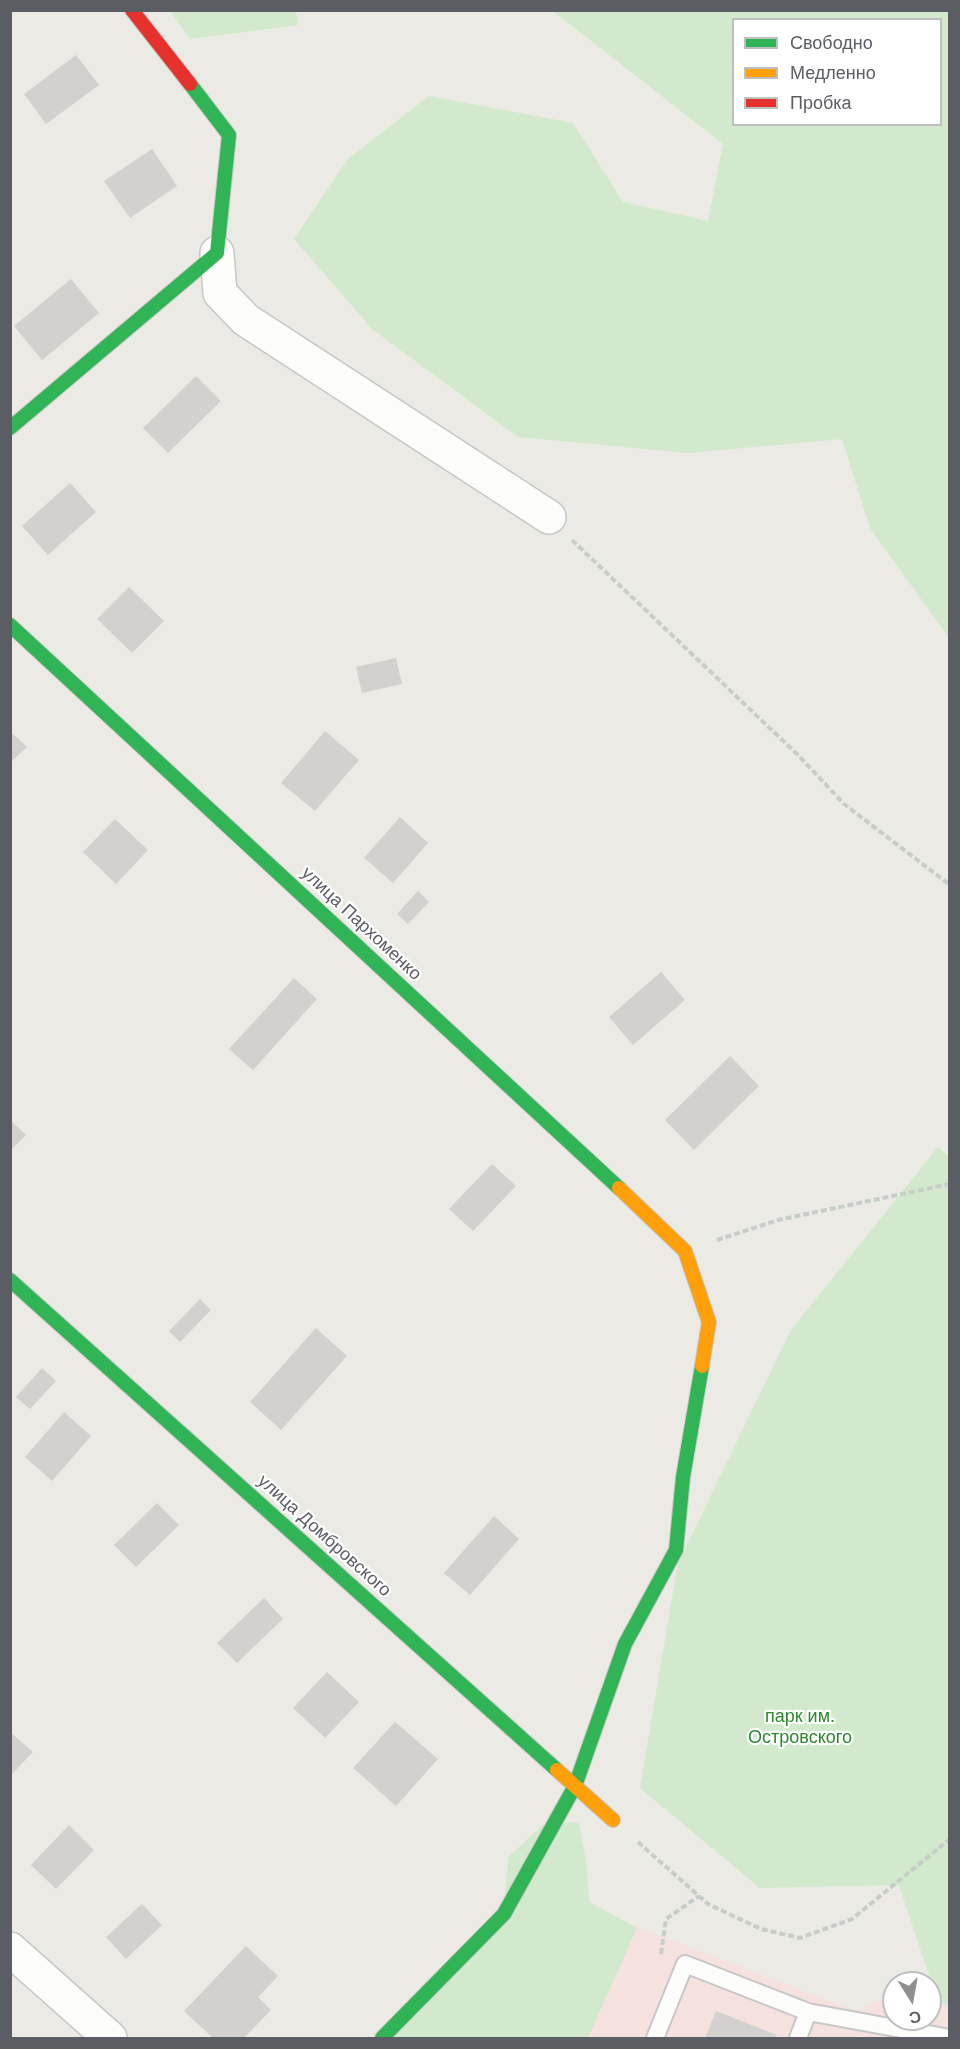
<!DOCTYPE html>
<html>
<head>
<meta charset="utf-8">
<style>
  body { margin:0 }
  #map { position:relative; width:960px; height:2049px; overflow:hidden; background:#ebeae4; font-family:Arial,sans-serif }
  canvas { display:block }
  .frame { position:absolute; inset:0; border:12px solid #5a5e64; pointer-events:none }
  .legend { position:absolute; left:732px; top:18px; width:210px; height:108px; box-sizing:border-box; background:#fff; border:2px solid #bdbfc1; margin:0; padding:8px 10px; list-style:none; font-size:18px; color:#5a5e64 }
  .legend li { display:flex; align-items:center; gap:12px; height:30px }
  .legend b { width:30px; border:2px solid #bdbfc1 }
  .north { position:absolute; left:882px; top:1971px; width:60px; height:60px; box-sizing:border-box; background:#fff; border:2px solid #bdbfc1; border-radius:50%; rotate:169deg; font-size:16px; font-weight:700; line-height:24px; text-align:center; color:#5a5e64 }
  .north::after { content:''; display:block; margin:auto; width:21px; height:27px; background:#8d8f91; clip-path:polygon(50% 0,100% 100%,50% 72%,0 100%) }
</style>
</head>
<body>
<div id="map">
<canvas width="960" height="2049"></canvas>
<div class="frame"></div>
<ul class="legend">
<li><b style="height:8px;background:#30b455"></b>Свободно</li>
<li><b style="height:8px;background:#ff9f0a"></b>Медленно</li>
<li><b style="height:8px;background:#e5322d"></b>Пробка</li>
</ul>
<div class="north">С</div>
</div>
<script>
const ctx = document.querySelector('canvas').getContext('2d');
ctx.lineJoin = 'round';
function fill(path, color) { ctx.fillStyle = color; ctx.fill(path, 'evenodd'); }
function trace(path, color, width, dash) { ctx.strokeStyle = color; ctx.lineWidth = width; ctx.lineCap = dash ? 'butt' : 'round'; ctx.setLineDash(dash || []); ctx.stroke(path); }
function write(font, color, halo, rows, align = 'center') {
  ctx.font = font + ' Arial,sans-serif'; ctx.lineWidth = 4.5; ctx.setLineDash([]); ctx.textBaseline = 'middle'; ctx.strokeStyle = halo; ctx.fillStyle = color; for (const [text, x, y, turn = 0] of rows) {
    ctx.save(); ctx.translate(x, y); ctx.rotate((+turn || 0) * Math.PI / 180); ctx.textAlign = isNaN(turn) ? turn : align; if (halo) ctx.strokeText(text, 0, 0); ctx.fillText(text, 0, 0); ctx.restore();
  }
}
const medical = new Path2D(`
  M580,1905L856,2011L894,1993V2019H930V1999L949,2006V2038H464Z`);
const green = new Path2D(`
  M170,11H296L298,25L190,39Z
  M553,11H949V638L870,528L842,439L688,453L518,437L372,329L294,239L348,159L429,96L573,123L623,202L708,221L723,144ZM734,20H940V124H734Z
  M938,1147L950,1157L949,2005L938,2002L899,1885L760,1888L640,1788L678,1563L791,1330Z
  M579,1822L587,1867L589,1902L637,1928L588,2038H392L504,1914L508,1857L543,1825Z`);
const building = new Path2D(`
  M76,55L99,85L46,124L24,94Z
  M152,149L177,186L130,218L104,181Z
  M71,279L99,313L42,360L14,326Z
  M196,376L221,401L168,453L143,428Z
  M70,483L96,512L48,555L22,526Z
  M129,587L164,621L132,653L97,619Z
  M396,658L402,684L362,693L356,667Z
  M10,731L27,747L10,763Z
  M325,731L359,760L315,811L281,783Z
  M400,817L428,843L393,883L364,858Z
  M115,819L148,850L116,884L83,852Z
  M418,891L429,902L408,924L397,914Z
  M661,972L685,1000L633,1045L609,1017Z
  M294,978L317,999L253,1070L229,1049Z
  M730,1056L759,1086L694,1150L665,1120Z
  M10,1120L26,1135L10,1151Z
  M492,1164L516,1186L473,1231L449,1209Z
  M200,1299L211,1310L180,1342L169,1331Z
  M316,1328L347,1356L281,1430L250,1402Z
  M42,1368L56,1381L30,1409L16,1397Z
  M64,1412L91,1436L52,1481L25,1457Z
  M157,1503L179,1525L136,1567L114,1545Z
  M494,1516L519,1539L470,1595L444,1573Z
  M264,1598L283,1619L237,1663L217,1643Z
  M327,1672L359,1702L325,1738L293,1708Z
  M395,1722L438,1759L396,1806L353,1768Z
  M10,1732L33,1752L10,1776Z
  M69,1825L94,1850L56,1889L31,1865Z
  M142,1904L162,1925L126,1959L106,1937Z
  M246,1946L278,1976L258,1997L271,2010L244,2038H213L184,2011Z
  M716,2011L777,2035L775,2038H705Z`);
const path = new Path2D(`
  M572,540L798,755L844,804L950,885
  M717,1240L778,1220L950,1184
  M638,1842L708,1904L761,1929L800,1938L852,1919L950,1839
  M661,1954L666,1919L699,1896`);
const lane = new Path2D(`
  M808,2012L950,2038
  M655,2038L685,1964L808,2012L798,2038`);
const street = new Path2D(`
  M217,253L220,293L246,320L549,517
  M10,1949L110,2038`);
const fast = new Path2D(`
  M10,428L217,253L229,135L190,84
  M10,625L619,1188
  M10,1280L557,1770
  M382,2038L504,1914L575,1786L625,1644L676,1550L683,1477L702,1366`);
const slow = new Path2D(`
  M619,1188L685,1251L709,1322L702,1366
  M557,1770L613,1820`);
const jam = new Path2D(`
  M132,10L190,84`);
const streetNames = [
  ["улица Пархоменко",361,924,43],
  ["улица Домбровского",324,1536,42]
];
const parkNames = [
  ["парк им.",800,1717],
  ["Островского",800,1738]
];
fill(medical, '#f5e2df');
fill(green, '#d2e9cd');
fill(building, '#d2d1ce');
trace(lane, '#c7c7c6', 20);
trace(street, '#c7c7c6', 36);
trace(fast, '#c7c8c6', 16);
trace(slow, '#c7c8c6', 16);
trace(jam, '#c7c8c6', 16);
trace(path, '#c7cdc9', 4, [6, 3]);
trace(lane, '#fcfcfb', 16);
trace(street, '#fcfcfb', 33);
trace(fast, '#30b455', 14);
trace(slow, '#ff9f0a', 14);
trace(jam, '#e5322d', 14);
write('18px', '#5a5e64', '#fff', streetNames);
write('18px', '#2e872e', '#fff', parkNames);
</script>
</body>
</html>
